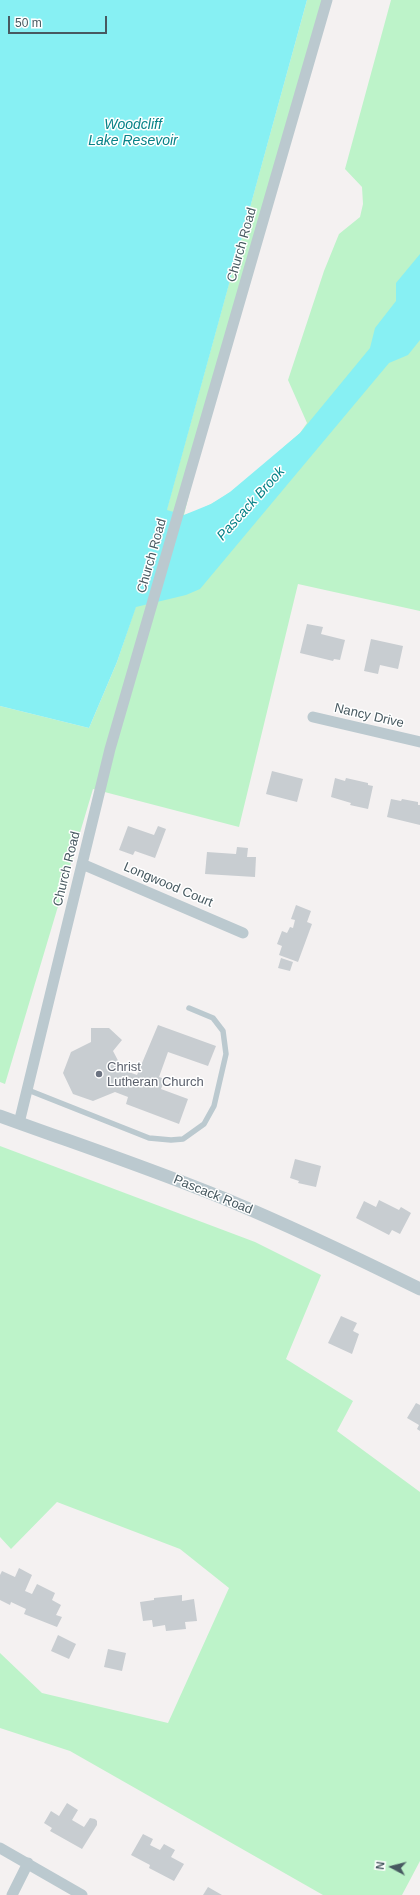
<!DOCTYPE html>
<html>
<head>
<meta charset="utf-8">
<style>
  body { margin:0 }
  #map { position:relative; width:420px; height:1895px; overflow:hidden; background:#f4f1f1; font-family:Arial,sans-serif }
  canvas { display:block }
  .north { position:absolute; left:372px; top:1847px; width:40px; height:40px; -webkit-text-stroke:3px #fff; paint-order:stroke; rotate:277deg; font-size:11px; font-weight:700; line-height:16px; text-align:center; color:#475960 }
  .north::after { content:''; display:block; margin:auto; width:14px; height:18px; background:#475960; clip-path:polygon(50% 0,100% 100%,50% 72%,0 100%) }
  .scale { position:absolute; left:8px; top:16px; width:99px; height:18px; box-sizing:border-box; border:2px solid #475960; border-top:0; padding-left:5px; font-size:12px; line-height:14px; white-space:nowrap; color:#475960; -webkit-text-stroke:3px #fff; paint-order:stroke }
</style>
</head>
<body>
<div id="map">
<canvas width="420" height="1895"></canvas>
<div class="north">N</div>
<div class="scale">50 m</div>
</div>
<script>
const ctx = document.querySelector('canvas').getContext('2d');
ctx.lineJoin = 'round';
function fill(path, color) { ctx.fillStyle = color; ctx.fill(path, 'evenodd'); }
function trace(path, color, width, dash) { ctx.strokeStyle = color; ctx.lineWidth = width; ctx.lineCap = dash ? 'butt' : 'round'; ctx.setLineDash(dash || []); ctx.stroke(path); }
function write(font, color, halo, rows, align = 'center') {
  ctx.font = font + ' Arial,sans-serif'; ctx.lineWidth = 3; ctx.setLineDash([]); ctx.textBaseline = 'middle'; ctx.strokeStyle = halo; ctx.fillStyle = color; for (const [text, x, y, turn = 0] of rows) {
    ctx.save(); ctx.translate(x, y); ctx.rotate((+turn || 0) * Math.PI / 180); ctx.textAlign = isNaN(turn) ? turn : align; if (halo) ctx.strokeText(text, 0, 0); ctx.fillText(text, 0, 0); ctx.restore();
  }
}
const green = new Path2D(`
  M307,0H327L216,385L184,515C230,502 264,463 300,433L307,423L288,380L324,271L339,234L360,217L363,204L362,187L345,169L391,0H420V611L298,584L239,827L93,789L5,1084L0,1082V706L89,728L117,662L160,534Z
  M0,1146L255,1242L321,1275L286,1359L353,1401L337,1431L420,1492V1861L402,1895H323L70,1751L0,1728V1653L42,1693L168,1723L229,1588L180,1549L57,1502L11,1549L0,1537Z`);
const water = new Path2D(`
  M0,0H307L167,510L184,515L211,504L230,492L300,433L370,348L375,328L396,301V283L420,254V340L408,355L389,363L200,589L186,595L136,607L117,662L89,728L0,706Z`);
const building = new Path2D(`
  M307,624L323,627L321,634L345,640L340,660L334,659L333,661L300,653Z
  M371,639L403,646L398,669L380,665L378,674L364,671Z
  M272,771L303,779L297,802L266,794Z
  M335,778L345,781L346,778L368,783V785L373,786L368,809L350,805L351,803L331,797Z
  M391,799L401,801L402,799L418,802V805H420V825L387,817Z
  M128,826L154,835L158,826L166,829L155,858L135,851L133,855L119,850Z
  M237,847L248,848L247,857H256L255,877L205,874L207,852L236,854Z
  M296,905L311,911L307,922L312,924L298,962L279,955L282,946L277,944L282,931L287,933L290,927L293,928L295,920L291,919Z
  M281,958L293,962L290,971L278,968Z
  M158,1025L216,1046L208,1066L168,1052L159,1077L165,1079L161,1089L188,1099L179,1124L126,1104L128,1097L115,1092L93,1101L73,1094L63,1073L71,1052L91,1042V1028H109L122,1040L113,1051L123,1070L137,1075Z
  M295,1159L321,1166L316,1187L298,1183L299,1181L290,1178Z
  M379,1200L399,1210L401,1207L411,1213L400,1234L392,1230L389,1235L356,1218L364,1201L376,1207Z
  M341,1316L357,1323L353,1331L359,1334L352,1354L328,1343Z
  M416,1403L420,1405V1431L417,1429L419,1425L407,1418Z
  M19,1568L32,1575L25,1591L32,1594L37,1584L55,1593L52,1600L61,1605L56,1615L62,1617L57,1627L24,1614L26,1609L11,1602L10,1605L0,1600V1575L2,1571L15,1577Z
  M182,1595V1601L194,1599L197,1621L185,1622L186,1629L166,1631L165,1625L153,1627L152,1620L143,1621L140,1602L154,1600V1598Z
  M58,1635L76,1644L69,1659L51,1651Z
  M108,1649L126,1653L122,1671L104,1667Z
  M67,1803L78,1810L72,1820L84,1827L90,1818L95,1819L97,1821V1825L82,1849L50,1831L52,1828L44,1823L51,1811L59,1816Z
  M143,1834L153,1839L150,1845L160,1850L164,1844L175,1850L171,1857L184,1864L174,1881L149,1868L150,1865L131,1855Z
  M208,1887L222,1895H203Z`);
const service = new Path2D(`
  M28,1090L149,1138L171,1140L183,1139L204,1124L214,1106L226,1054L223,1031L213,1018L189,1008`);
const minor = new Path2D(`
  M313,717L420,742
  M82,864L243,933
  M19,1123L110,749L327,0
  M0,1848L82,1895
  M12,1895L28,1863`);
const tertiary = new Path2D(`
  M0,1116C77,1144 155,1170 230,1201C295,1228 357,1258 420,1289`);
const markers = [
  [99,1074,4,"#6b7280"]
];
const streetNames = [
  ["Church Road",242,245,-74],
  ["Church Road",152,556,-74],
  ["Nancy Drive",369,716,13],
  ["Church Road",67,869,-76],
  ["Longwood Court",168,885,23],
  ["Pascack Road",213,1195,22]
];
const worshipNames = [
  ["Christ",107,1067],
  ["Lutheran Church",107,1082]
];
const waterNames = [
  ["Woodcliff",133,125],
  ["Lake Resevoir",133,141],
  ["Pascack Brook",251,504,-48]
];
fill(green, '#bdf3c9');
fill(water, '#87f0f3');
fill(building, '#c8cdd1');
trace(service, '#bbc9cf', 5.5);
trace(minor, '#bbc9cf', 11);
trace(tertiary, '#bbc9cf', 13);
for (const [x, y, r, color] of markers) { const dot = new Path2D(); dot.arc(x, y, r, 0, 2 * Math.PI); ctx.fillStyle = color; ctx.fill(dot); trace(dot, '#fff', 1.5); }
write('13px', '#475960', '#fff', streetNames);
write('13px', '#5b616d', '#fff', worshipNames, 'left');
write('italic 14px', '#068287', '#fff', waterNames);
</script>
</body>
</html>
